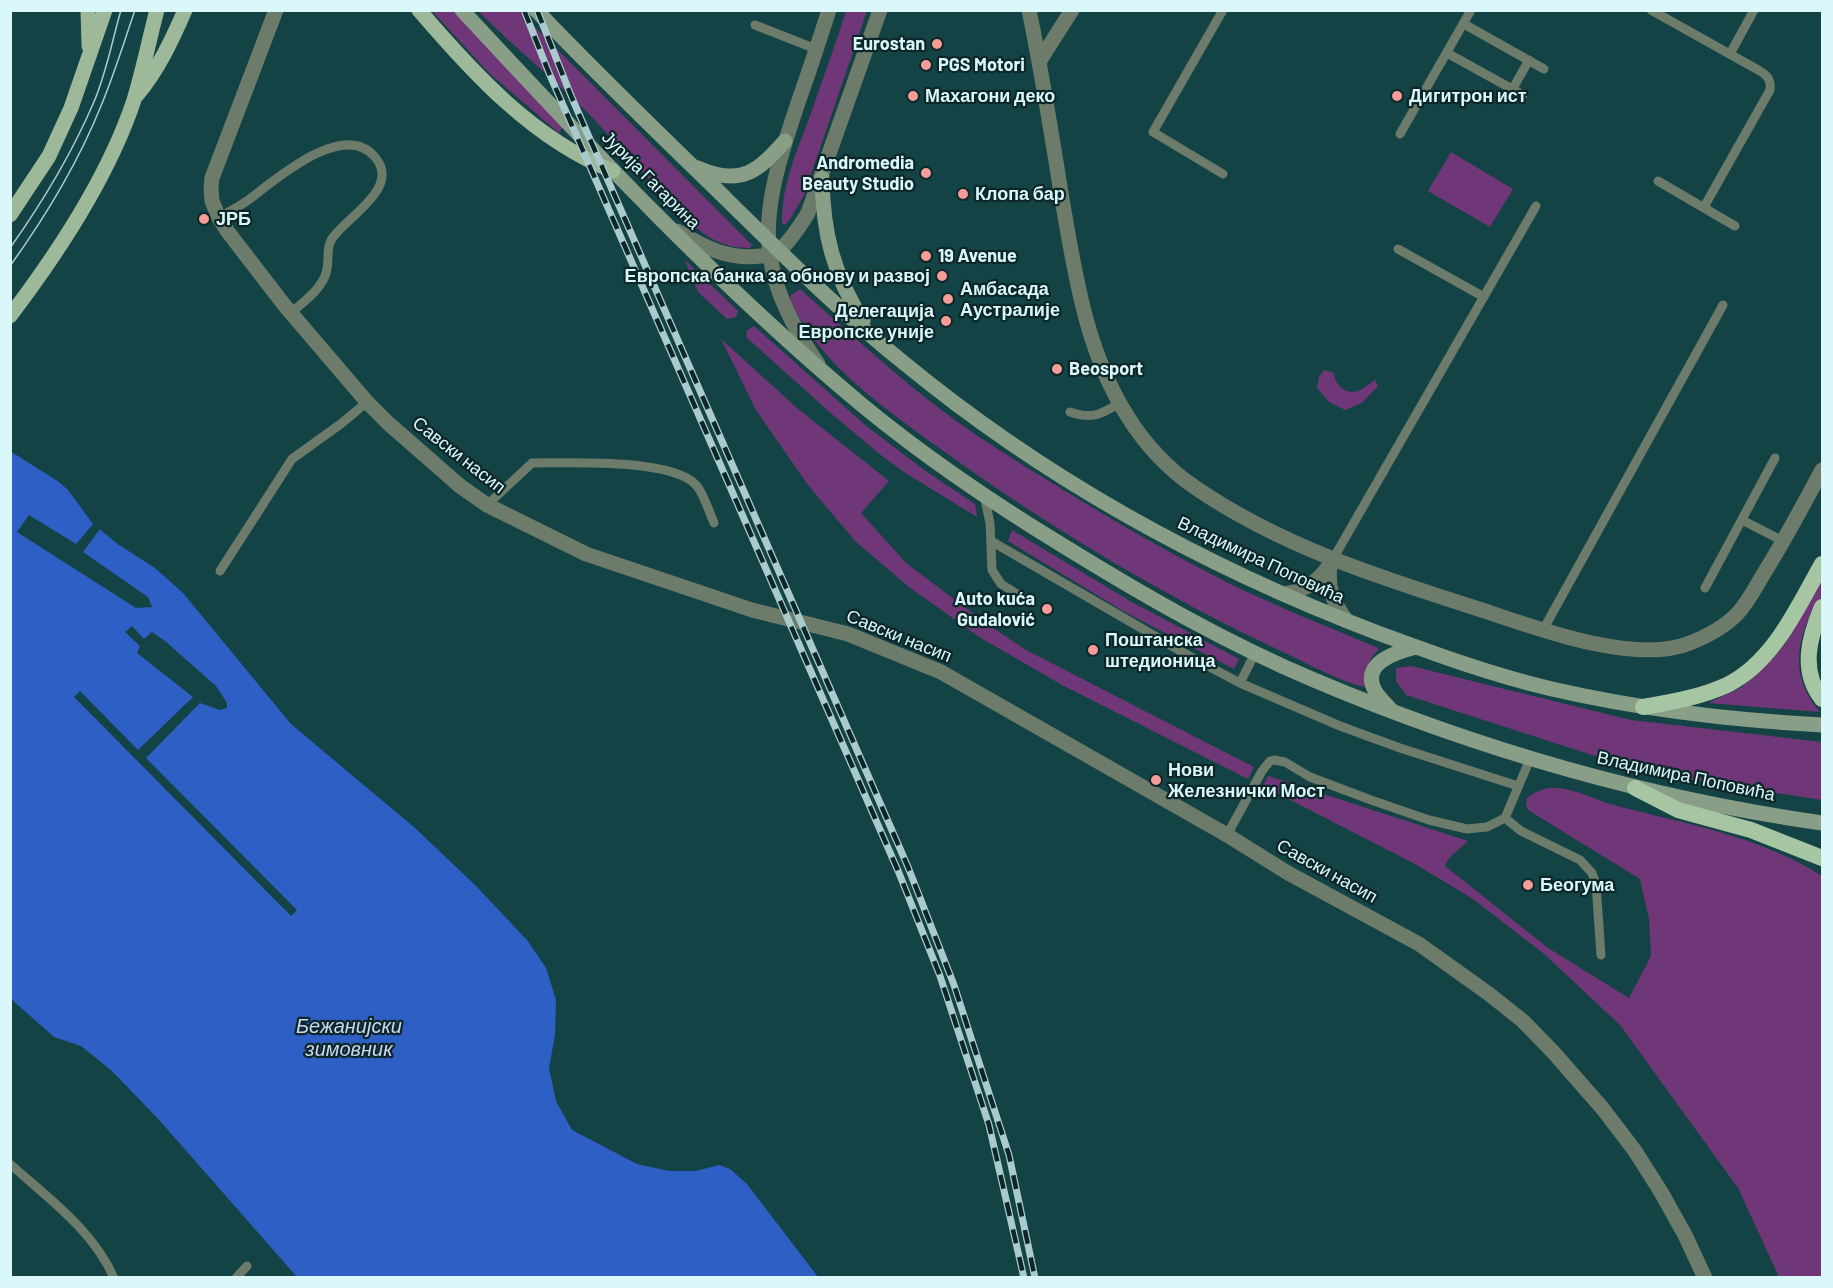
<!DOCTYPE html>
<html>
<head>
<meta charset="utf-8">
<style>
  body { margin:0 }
  #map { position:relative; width:1833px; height:1288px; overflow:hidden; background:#144346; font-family:Barlow,sans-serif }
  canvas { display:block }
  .frame { position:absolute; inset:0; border:12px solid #daf7fa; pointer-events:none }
</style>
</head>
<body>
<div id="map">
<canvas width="1833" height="1288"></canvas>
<div class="frame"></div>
</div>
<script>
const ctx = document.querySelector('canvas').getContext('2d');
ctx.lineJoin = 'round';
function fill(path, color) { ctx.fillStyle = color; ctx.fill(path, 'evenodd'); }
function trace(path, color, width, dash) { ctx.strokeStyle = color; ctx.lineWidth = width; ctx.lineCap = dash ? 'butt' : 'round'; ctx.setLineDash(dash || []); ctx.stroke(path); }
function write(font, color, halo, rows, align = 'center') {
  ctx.font = font + ' Barlow,sans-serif'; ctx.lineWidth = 4.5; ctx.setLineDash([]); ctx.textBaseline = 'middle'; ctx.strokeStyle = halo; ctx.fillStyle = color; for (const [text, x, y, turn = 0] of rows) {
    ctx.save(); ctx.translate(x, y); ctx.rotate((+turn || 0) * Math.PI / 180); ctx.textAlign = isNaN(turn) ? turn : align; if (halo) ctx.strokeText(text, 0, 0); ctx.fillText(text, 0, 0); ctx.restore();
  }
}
const green = new Path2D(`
  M432,11H454L563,127L559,133L490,74Z
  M478,11H519L752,245L750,248C733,248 718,244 703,233C687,221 674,206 661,192C637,166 613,140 589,114C553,78 514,47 478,11Z
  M846,11H867L804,195L789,221L784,225L782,224C781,186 797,151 810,116C822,81 835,46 846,11Z
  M1451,152L1513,189L1490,227L1428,191Z
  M685,260L738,311L736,317L727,319L698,292Z
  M800,289C842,326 883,364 927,399C964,428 1004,454 1044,478C1103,515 1164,550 1226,582C1275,606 1326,626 1376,647L1379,649C1367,660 1364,672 1366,687C1345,684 1304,662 1283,652C1163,596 1049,527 942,450C887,410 820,365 791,302L790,296Z
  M754,326L865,425L927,472L975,504L977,517L907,474L882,456L834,416L746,337L747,330Z
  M721,339L797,408L889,481L861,513L906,563L987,624L1026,650L1254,767L1248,779L1062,685L981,638L909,587L855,541L808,485L756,410Z
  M1324,370L1334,373C1335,387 1349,397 1362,389C1367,386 1370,383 1375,380L1378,386L1362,403L1345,410L1329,402L1317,388L1319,377Z
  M1012,530L1130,601L1239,659L1234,669L1123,611L1008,541Z
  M1822,576C1822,581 1824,589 1822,595C1820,602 1813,608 1810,615C1794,651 1794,682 1820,712L1708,703L1742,687L1774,657L1785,644Z
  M1411,666L1631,720L1822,742V800L1648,773L1406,695L1396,681V668Z
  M1268,776L1468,841L1449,858L1445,866L1548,948L1629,998L1651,956L1649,919L1640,879L1528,810L1526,805L1527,798C1536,792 1545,787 1557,788C1576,789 1596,800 1614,805C1685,824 1760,836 1822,876V1277H1779L1738,1188L1620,1025L1543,953L1473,899L1415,864L1263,786Z`);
const water = new Path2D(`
  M10,451L59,482L68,490L93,524L119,545L155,568L183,593L291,724L415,828L475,885L527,940L546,968L556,1000L555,1035L549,1068L556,1101L572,1130L637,1164L669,1171H696L719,1165L730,1169L747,1184L818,1277H297L160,1121L112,1071L81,1046L54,1037L11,999Z`);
const pier = new Path2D(`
  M29,515L76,544L93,524L100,529L83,552L148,597L152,607L136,608L17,532Z
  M132,626L144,639L152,632L165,641L216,686L227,703V708L220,710L200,703L146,758L297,910L291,916L74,697L80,691L138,750L193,697L137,653L140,646L125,632Z`);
const service = new Path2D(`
  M1651,10L1760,71C1768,76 1771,80 1770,90L1704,207
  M1464,24L1544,69
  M755,25L816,49
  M1447,53L1523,95
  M1730,54L1754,10
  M1512,90L1529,60
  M1400,134L1471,10
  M1223,174L1153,132L1223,10
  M1658,181L1735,226
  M219,218C228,212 238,207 247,201C274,181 342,120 374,156C402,186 350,215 334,236C324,247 331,263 325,276C319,291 303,302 291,313
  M1398,249L1484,297
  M1070,412C1093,420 1101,414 1120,403
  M984,495L990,523L992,570L1001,584L1030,602
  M487,505L532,463C569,463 671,458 696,485C703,492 710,514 714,523
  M1742,520L1783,541
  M991,541L1191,657L1240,683
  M1333,559L1536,206
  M220,571L292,459L342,423L367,402
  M1705,588L1775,458
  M1543,630L1723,305
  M1255,653L1240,683L1340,726L1400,748L1518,786
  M1505,818L1521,831L1580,860L1592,873L1596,884L1601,955
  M1227,835L1262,771L1270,761L1274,760L1285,762L1310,777L1371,800L1429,820L1467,829L1487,827L1505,818L1530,759
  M10,1164C48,1198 93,1230 114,1278
  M236,1278L247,1266`);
const minor = new Path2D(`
  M276,10L212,178L211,188L212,201L219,218L228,232L285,306L367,402L388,423L460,486L487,505L586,554L752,610L848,634L941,672L1227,835L1288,873L1419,944L1489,994L1523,1021L1554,1053L1603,1109L1635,1151L1661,1192L1685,1235L1705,1278
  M1029,10C1042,73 1052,136 1062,199C1075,274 1086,352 1128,417C1144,443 1168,469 1193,486C1281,547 1384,579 1485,611C1539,629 1635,665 1690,643C1706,637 1726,626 1738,613C1749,601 1757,584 1766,570C1786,537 1804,504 1822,470
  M1039,62L1072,10
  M1330,565C1327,588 1333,603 1347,621
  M1284,594C1307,591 1322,579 1333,559`);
const tertiary = new Path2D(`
  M677,231C705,248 729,260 761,256C768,256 774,255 779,251C791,240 800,226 808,213L880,10
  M818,364C796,331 775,295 770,255C762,203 785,142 801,94C811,66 820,38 829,10`);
const secondary = new Path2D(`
  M462,10C589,147 718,285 862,405C925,457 993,503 1062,545C1143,595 1226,643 1314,680C1477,749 1647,798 1822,823
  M536,10C594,71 654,129 714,187C776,248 837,309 904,363C1045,479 1207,568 1378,633C1435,654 1492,675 1552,689C1643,710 1729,720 1822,725
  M698,168C741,187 758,171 785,141
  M822,178C823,233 833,274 863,321
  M1391,710C1386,704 1379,698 1375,691C1360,663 1396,652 1416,647`);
const primary = new Path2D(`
  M88,10L89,46
  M419,10C473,73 534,140 613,171
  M137,95C158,70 172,40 185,10
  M10,215L49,156L71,108L105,10
  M10,316C58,253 109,175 134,100C143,71 149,40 157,10`);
const trunk = new Path2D(`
  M1822,607C1809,637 1800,671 1822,699
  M1643,707C1672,702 1701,697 1727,685C1774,662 1798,606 1822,564
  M1635,788L1678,810L1751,830L1822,858`);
const tram = new Path2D(`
  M10,248C42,203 71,155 93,104C106,75 112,41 121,10
  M10,266C46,216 78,163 101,106C114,75 124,42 135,10`);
const rail = new Path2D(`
  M524,10L549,73L899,873L940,976L989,1125L1024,1278
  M537,10L572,98L908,867L954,985L1009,1155L1035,1278`);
const markers = [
  [937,44,6,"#f59b98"],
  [926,65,6,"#f59b98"],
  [913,96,6,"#f59b98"],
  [1397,96,6,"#f59b98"],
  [926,173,6,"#f59b98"],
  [963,194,6,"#f59b98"],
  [204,219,6,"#f59b98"],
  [926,256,6,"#f59b98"],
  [942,276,6,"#f59b98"],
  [948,299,6,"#f59b98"],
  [946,321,6,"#f59b98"],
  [1057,369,6,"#f59b98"],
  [1047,609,6,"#f59b98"],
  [1093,650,6,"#f59b98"],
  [1156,780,6,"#f59b98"],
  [1528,885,6,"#f59b98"]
];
const poiNames = [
  ["Eurostan",925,44,"right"],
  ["PGS Motori",938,65],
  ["Махагони деко",925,96],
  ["Дигитрон ист",1409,96],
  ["Andromedia",914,163,"right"],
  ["Beauty Studio",914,184,"right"],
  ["Клопа бар",975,194],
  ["ЈРБ",216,219],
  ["19 Avenue",938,256],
  ["Европска банка за обнову и развој",930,276,"right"],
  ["Амбасада",960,289],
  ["Аустралије",960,310],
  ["Делегација",934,311,"right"],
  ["Европске уније",934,332,"right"],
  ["Beosport",1069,369],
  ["Auto kuća",1035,599,"right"],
  ["Gudalović",1035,620,"right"],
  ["Поштанска",1105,640],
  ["штедионица",1105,661],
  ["Нови",1168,770],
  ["Железнички Мост",1168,791],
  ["Беогума",1540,885]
];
const streetNames = [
  ["Јурија Гагарина",651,180,45],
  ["Савски насип",459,455,38],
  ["Владимира Поповића",1261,560,25],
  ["Савски насип",899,636,22],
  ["Владимира Поповића",1686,776,12],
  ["Савски насип",1327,871,29]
];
const waterNames = [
  ["Бежанијски",349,1026],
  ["зимовник",349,1049]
];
fill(green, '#6f3777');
fill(water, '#2d5fc5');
fill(pier, '#144346');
trace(service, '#6d7b6b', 9);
trace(minor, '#6d7b6b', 15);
trace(tertiary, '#6d7b6b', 15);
trace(secondary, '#889e86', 15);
trace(primary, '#9db99a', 15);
trace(trunk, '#a6c5a3', 16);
trace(tram, '#aacbce', 1.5);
trace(rail, '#aacbce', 7);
trace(rail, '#0d2729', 4.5, [14]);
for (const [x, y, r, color] of markers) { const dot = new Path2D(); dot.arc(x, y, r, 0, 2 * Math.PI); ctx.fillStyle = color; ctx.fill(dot); trace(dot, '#0d2729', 2); }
write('bold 18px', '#daf7fa', '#0d2729', poiNames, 'left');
write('18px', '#daf7fa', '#0d2729', streetNames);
write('italic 20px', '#c9d7f1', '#0d2729', waterNames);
</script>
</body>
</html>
